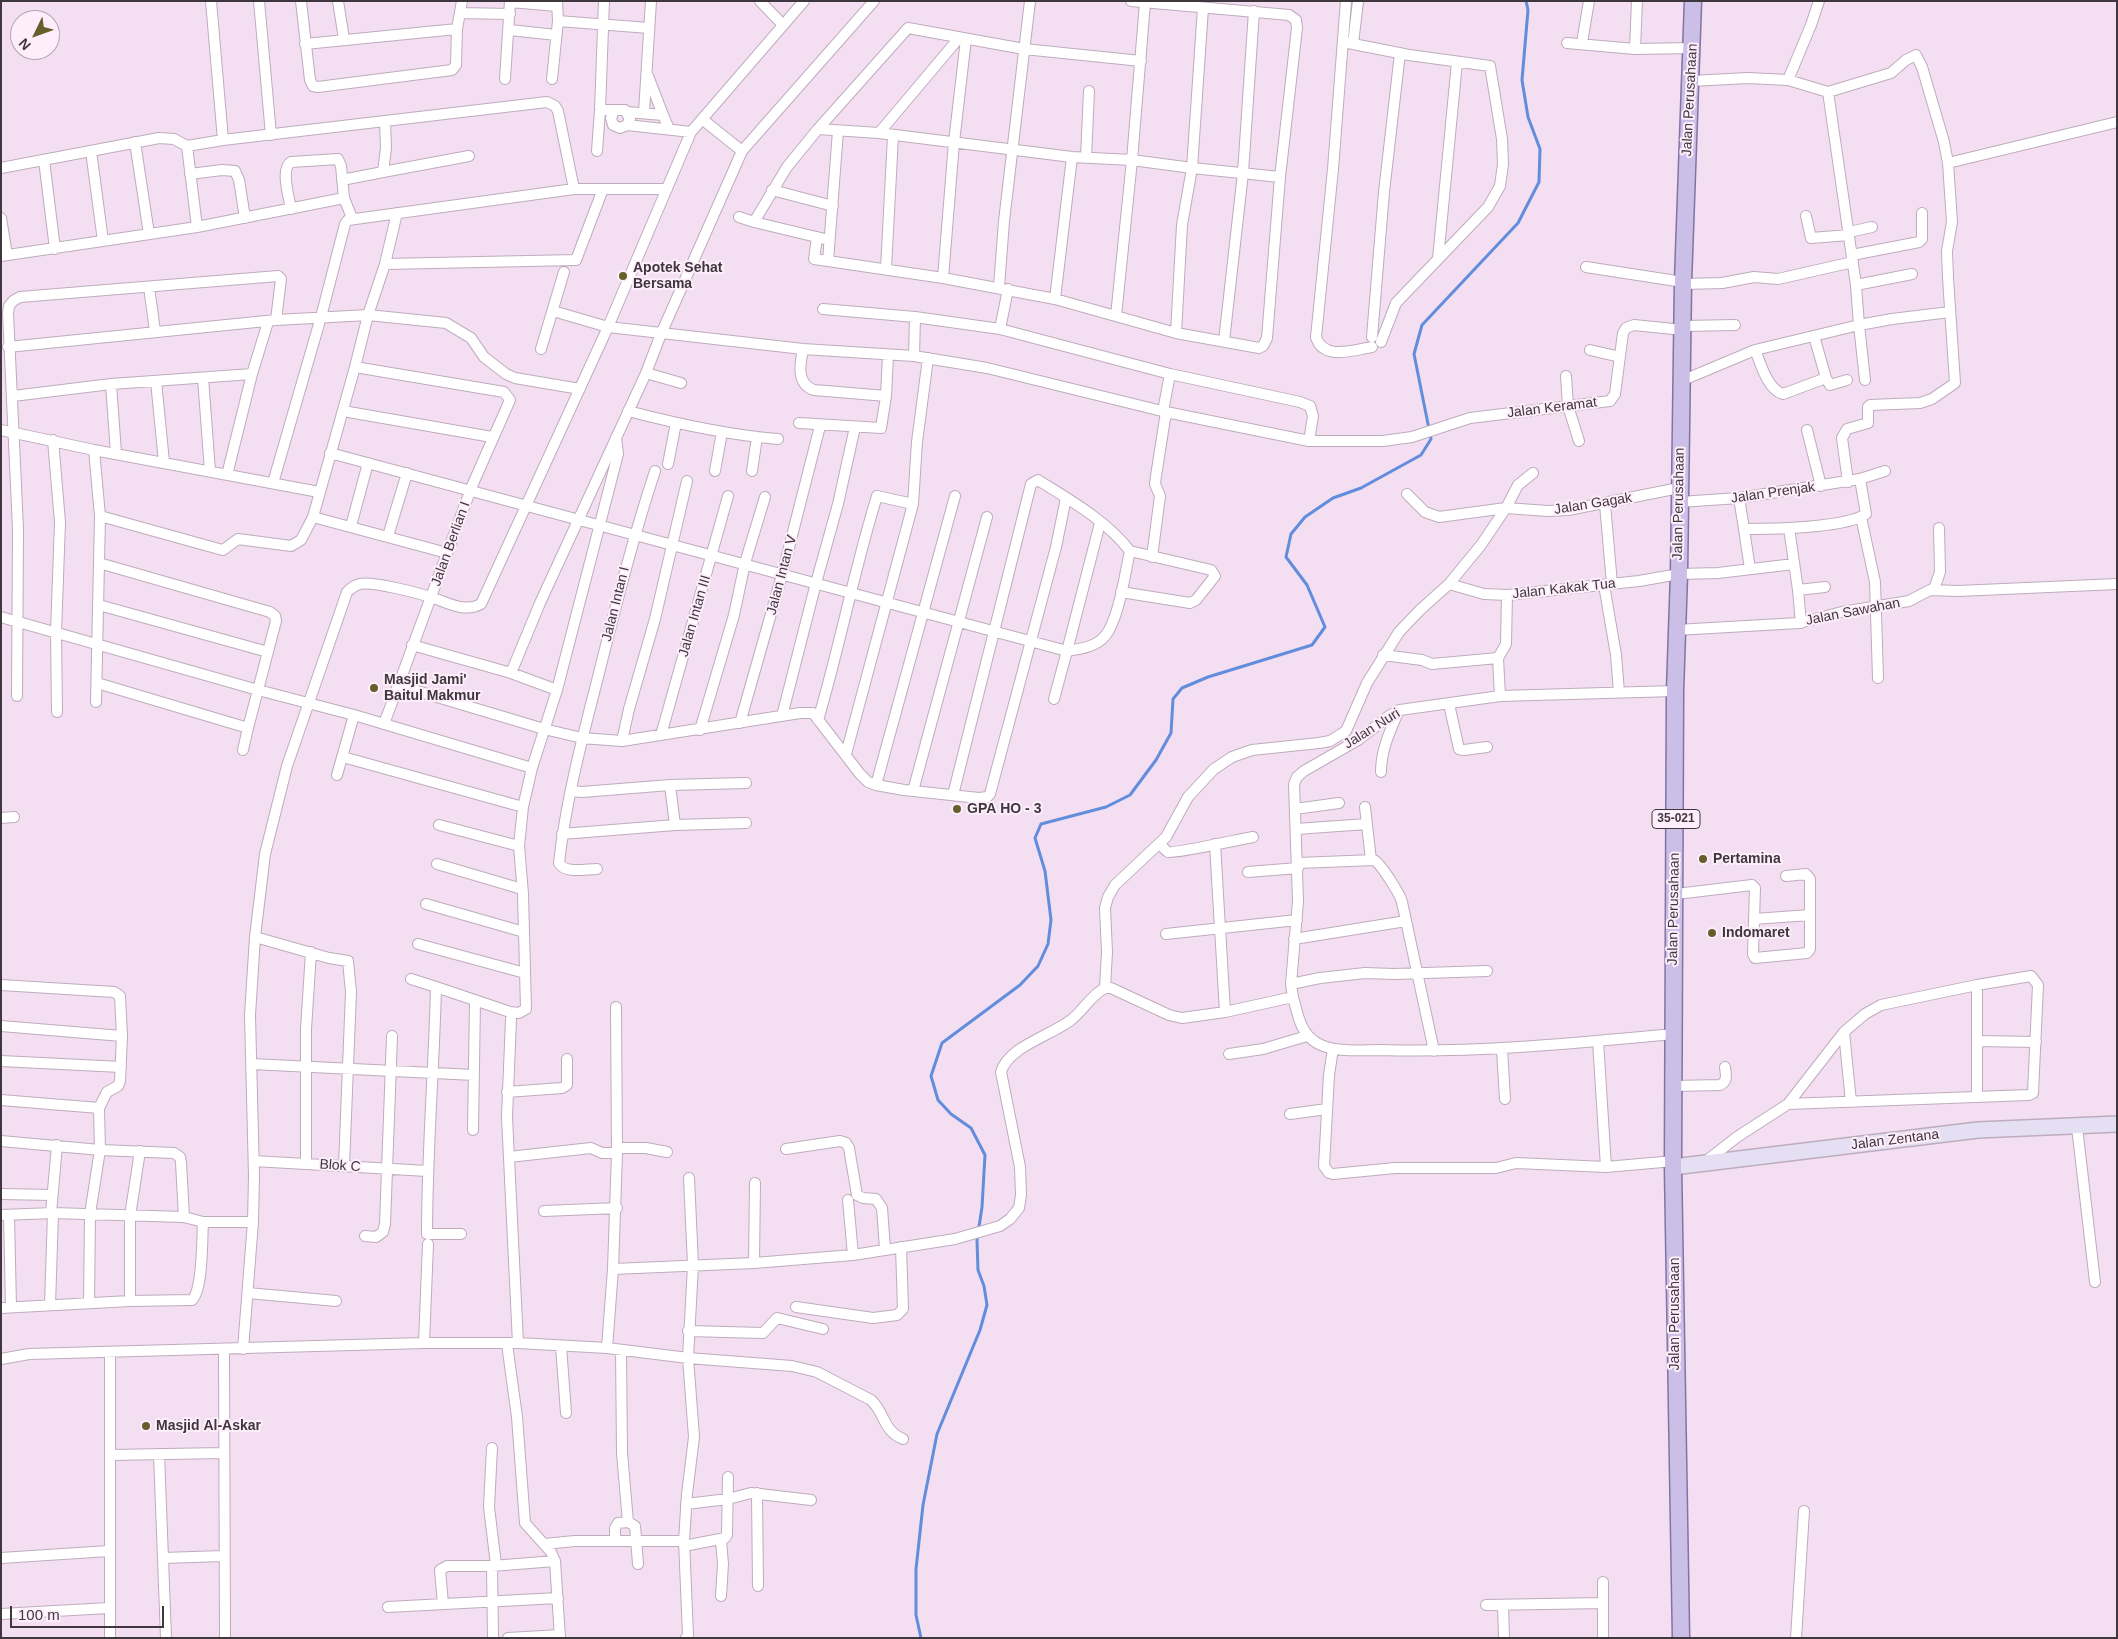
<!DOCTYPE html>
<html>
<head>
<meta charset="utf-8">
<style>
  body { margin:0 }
  #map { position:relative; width:2118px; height:1639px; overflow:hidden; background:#f3dff1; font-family:Arial,sans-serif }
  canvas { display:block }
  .frame { position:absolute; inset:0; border:2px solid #3f373e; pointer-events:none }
  .north { position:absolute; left:10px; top:10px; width:50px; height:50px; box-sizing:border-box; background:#feeefc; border:1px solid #b2a5b0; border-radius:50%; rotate:228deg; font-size:14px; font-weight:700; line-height:20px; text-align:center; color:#3f373e }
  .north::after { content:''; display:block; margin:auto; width:18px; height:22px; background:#685e2b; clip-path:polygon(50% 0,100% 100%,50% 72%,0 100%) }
  .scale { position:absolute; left:10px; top:1606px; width:154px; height:22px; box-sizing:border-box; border:2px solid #3f373e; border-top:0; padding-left:6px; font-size:15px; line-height:18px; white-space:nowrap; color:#3f373e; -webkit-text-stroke:4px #feeefc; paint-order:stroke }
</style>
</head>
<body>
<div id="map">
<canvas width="2118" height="1639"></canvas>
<div class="frame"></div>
<div class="north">N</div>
<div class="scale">100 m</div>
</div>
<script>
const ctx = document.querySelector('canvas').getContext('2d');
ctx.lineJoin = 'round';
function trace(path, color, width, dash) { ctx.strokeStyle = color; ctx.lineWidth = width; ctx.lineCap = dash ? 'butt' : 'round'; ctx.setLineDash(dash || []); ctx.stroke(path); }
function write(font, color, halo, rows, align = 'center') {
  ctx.font = font + ' Arial,sans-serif'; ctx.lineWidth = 4; ctx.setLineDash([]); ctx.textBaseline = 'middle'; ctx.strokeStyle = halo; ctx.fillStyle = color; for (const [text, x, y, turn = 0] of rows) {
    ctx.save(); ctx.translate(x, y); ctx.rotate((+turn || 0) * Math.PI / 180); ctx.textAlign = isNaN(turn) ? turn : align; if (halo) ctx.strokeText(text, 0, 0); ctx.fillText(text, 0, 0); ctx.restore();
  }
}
const stream = new Path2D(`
  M921,1638L916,1615V1569L923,1505L937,1434L980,1330L987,1305L984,1286L978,1270L977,1240L982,1207L985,1155L971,1128L951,1114L938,1100L931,1076L942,1043L1020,985L1038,966L1048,944L1051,920L1045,871L1035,838L1041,824L1106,807L1130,795L1156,760L1171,733L1173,699L1182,688L1208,677L1312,645L1325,627L1307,585L1286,557L1291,534L1305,517L1333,498L1361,488L1421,455L1431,439L1414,354L1422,325L1518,223L1539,182L1540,149L1528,117L1522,80L1528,10L1526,1`);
const street = new Path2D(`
  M211,1L223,140L547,102L555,106L558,111L574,189
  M259,1L271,135
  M301,1L310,80L313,86L318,87L452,70L456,65L457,29L462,1
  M338,1L344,39
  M760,1L783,25
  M1346,1L1333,169L1316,337C1323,361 1354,350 1372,347
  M510,2L557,6
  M461,13L510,14
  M558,21L649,28
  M510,30L556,35
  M1343,42L1409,55L1490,66L1502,139L1503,164L1500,186L1488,207L1396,303L1381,342
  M1567,43L1635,49L1693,48
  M1582,43L1589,1
  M305,44L457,29
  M1353,44L1358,1
  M1635,49L1637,1
  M648,76L663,115
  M505,79L510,1
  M552,79L558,21L557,1
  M1788,80L1811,25L1819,1
  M1828,92L1891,73L1906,60L1916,55L1922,67L1944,142L1948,163L1952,222L1947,251L1948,278L1955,383L1932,399L1920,403L1870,405L1868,407V423L1847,429L1842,438L1848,482
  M600,110H625L630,119L627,125L620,128L613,125L611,118L614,111
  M627,112L663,115L669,129
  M644,112L651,1
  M702,119L742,151
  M627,125L691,132
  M818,129L908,28L1024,49L1141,61
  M838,131L828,261L943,278L1055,299L1176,333L1259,348L1263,346L1267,338L1280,177L1297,28L1296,20L1289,15L1131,1
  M879,133L959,38
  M135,142L149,234
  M187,146L197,227
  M91,151L103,241
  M597,151L600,110L604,1
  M1086,157L1089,91
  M44,160L55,249
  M1948,163L2117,122
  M1,168L159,138L174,139L187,146L223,140
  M383,172L469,156
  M190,174L222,170L235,171L239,180L245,218
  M342,180L383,172L386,148L385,121
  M772,190L833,206
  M291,209C289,197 280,169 291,162L338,159L341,166L344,198
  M1806,216L1811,238L1849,235
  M739,217L754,222
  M1,218L7,255
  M1849,232L1872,227
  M817,237L814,259L828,261
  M829,240L754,222L787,167L818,129L879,133L1072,157L1132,160L1192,168L1280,177
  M1852,255L1919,242L1922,239V213
  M1,256L197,227L344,198L352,218
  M1438,259L1457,62
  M385,264L576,260L603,189
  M1586,267L1683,282
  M886,269L893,136
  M943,278L954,142L966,39
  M1683,284L1722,283L1754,277L1778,279L1853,262
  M1856,285L1912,274
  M149,287L155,331
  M999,287L1004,221L1030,1
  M1055,299L1072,157
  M823,309L915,317L1000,329L1170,374L1300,402L1310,406L1313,416L1309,441L1166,412L987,368L914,356L803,349C800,364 796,384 814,390L886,396
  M553,311L608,327L803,349
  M1116,316L1132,160L1145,3
  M1683,326L1735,325
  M1000,329L1008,289
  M1176,333L1182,225L1192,168L1203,8
  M1814,336L1826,378
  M1372,337L1384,192L1400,53
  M1224,341L1243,173L1254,11
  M8,347L276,320L368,315L446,323L471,338L484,357L506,374L515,378L580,389
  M541,349L564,272
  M1590,350L1620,357
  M1755,350C1761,364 1767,389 1783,394L1826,378L1830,385L1847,380
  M914,356L915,317
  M355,367L504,392L510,400L472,486L384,724
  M646,373L681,383
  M1566,376L1568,406L1579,441
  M203,378L210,471
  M1865,380L1859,325L1892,319L1950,312
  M156,381L164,462
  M1681,381L1755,350L1859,325L1856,285L1828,92L1788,80L1748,78L1691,81
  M111,384L116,453
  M13,396L111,384L252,374
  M343,411L492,437
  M628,411C678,424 727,435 778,439
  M1163,411L1170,374
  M799,423L881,428L886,396L888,355
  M1,430L94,450L319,492
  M1807,430L1821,486
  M53,440L60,522L56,633L57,712
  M1309,441H1383L1412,437L1470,418L1610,401L1615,394L1623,333L1626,328L1634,325L1683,330
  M94,450L100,516L96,702
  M330,453L1067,651L1054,699
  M668,464L676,423
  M715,471L722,432
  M752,471L757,437
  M227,475L252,374L268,322
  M1860,479L1885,471
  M273,483L321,317L345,224L348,220L574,189H667
  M1407,494L1425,512L1439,517L1506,508L1548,511L1568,510L1679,488
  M1680,502L1739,498L1860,479L1866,514C1845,528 1771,529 1744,529L1739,498
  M1605,504L1612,584
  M100,516L219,549L223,550L238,539L291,546L301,540L313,517L355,367L368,315L385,264L397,213
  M313,517L447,553
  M1861,517L1875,582L1878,678
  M351,526L368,463
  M1789,528L1798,590L1801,623
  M1744,529L1750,569
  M388,536L407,473
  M1152,557L1160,496L1155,484L1156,476L1166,412
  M1449,584L1484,594L1507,595L1639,581L1679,574L1718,573L1794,564
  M1604,585L1616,655L1619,692
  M1934,589L1940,572L1939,528
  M1798,590L1825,587
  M1121,592L1190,603L1196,600L1215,576L1211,570L1130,551
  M99,605L268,652
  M1,617L258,690L354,715L532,768
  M1676,630L1799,623L1842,612L1909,601L1930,590L1958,591L2117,584
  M412,645L511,673L557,690L532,768L523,807L519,846L523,894L526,1009L519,1013L510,1012L436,987C434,1069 427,1152 427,1234H461
  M1383,655L1422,660L1432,664L1498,658
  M511,673L540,603L646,373L661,334L742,151L874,1
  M97,683L248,728L276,621L275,616L270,612L99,563
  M397,685L544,729L582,738L622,741L800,713H813L860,774L868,782L876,785L904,790L979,798L987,797L990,794L1056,547L1066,498
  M557,690L618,454L616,437
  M17,696L18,529L8,313L9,306L13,301L20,297L278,276L281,279L276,320
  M1500,696L1498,658L1506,644L1507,595
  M1449,704L1459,749L1464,750L1487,747
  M782,716L816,583L838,504L855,427
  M818,720C840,646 854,570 877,496L913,504
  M740,723L782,575L820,426
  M700,730L734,615L745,563L765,497
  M661,735L728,496
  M622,741L629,709L655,619L687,481
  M243,750L248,728
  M846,754L913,504L917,442L928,358
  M343,757L523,807
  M1381,772C1381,750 1390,731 1399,710
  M337,775L354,715
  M670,785L675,825
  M876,785L955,496
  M571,791L582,792L670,785L746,783
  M913,791L987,517
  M953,795L1031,484L1038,480C1070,500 1107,521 1130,551C1125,573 1119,619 1105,636C1096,647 1080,649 1067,651L1100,523
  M1365,807L1371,860
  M1295,809L1339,803
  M1,818L14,817
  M439,825L519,846
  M1296,829L1367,824
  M562,834L675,825L746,823
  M1160,844C1162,846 1165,850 1168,852C1173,854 1241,839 1253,837
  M1215,844L1225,1012
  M1298,863L1374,860C1381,864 1400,894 1402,902L1434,1051
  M437,864L522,889
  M597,869C585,869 565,874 559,863C566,799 583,736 599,673C616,605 633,538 655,471
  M1248,872L1298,868
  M1676,894L1752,885L1755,888L1753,954L1755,958L1807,953L1810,949V879L1806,874L1786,876
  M426,904L524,932
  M1754,919L1810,915
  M1166,934L1297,920
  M255,937L329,958L348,961L351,992L344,1166
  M1294,939L1406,921
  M418,944L525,973
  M411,979L436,987
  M1291,984L1320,978L1365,973L1394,974L1487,971
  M1,985L114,992L120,996L122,1036L120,1081L118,1086L107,1092L99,1108L100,1150L90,1214L89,1303
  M1105,988L1107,952L1105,908L1108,897L1115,885L1166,837L1188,797L1214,769L1232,757L1252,750L1319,743L1330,741L1346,731L1367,683L1399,632L1420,610L1449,584L1481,545L1506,508L1518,485L1533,473
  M1293,997L1291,984L1298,901L1294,784L1297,777L1304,771L1358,740L1389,716L1400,710L1500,696L1675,691
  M511,1019L507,1117L518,1343
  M1,1026L122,1036
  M1844,1032L1851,1102
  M1598,1041L1606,1167
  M1977,1041L2036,1042
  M1333,1049L1329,1075L1324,1166L1329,1173L1333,1174L1395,1168H1496L1516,1163L1606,1167L1674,1161
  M1502,1049L1505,1099
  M1229,1054L1263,1049L1307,1036
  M1,1061L121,1067
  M252,1064L474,1075
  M1674,1086L1720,1085C1728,1081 1726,1075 1725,1067
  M507,1092L562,1088L567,1085V1059
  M1,1100L99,1108
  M1788,1104L2029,1095L2033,1093L2038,985L2031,976L1977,985
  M1290,1114L1327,1109
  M2077,1127L2095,1282
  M473,1130L475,1000
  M1,1141L100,1150L174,1153L180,1157L181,1163L184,1217
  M617,1148H646L667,1152
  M786,1149L840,1141L846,1143L849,1148L857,1195L863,1198L876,1199L882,1208L885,1249
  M509,1157L591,1148L602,1153H617
  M254,1161L427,1171
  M1705,1162L1737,1137L1788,1104L1844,1032L1865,1014L1881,1005L1977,985V1096
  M306,1164V1029L311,952
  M1,1194L52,1195
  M848,1200L853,1255
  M544,1211L617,1208
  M51,1213L57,1145
  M1,1215L53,1213L184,1217L203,1222H253
  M9,1215L11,1307
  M365,1236L376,1237L383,1232L385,1224L392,1036
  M754,1263L755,1183
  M613,1269L617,1153L616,1007
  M248,1293L336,1301
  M130,1301V1216L140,1151
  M50,1305L53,1213
  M796,1307L873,1318L897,1315L903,1309L901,1247
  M1,1308L130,1301L192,1300C203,1290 202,1238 203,1222
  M688,1331L763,1333L777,1318L823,1329
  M424,1343L428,1244
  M507,1344L517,1417L525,1523L551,1552L555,1561L560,1638
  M561,1346L566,1413
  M607,1348L613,1269L754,1263L853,1255L955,1239L1000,1226L1010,1219L1019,1208L1021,1195L1020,1167L1001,1072C1008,1047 1050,1036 1071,1020C1083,1011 1091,995 1105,988H1111L1169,1015L1182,1018L1225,1012L1293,997C1298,1015 1300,1033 1317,1043C1334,1053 1361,1050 1380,1050C1479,1053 1575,1043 1673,1034
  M224,1349L225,1638
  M243,1349L253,1222L254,1176L250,1015L255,937L265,854L287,766L347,592C351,588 355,585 360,584C372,581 419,593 433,598C449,603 465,613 481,604L608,327L691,132L804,1
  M621,1350L622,1453L628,1522
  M1,1359L29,1354L424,1343H518L607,1348L688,1358L792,1366L817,1372L871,1400C886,1414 882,1430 903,1439
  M492,1448L489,1507L496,1565
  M159,1454L166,1638
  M110,1455L223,1453
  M757,1493L758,1586
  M686,1504L728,1499L751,1493L811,1500
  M615,1540V1528L618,1523L628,1522L635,1526L638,1564
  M721,1541L723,1564L721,1596
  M544,1544L575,1541H684
  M684,1546L725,1538L727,1535L728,1477
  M1,1558L109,1551
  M163,1558L223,1556
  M492,1566L493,1638
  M1603,1582V1638
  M443,1604L440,1570L447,1566H492L555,1561
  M1486,1605L1603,1603
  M1503,1606L1504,1638
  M388,1607L558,1598
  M1,1614L109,1608
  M110,1638V1352
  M508,1638L560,1635
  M686,1638L688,1635L684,1541L687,1494L694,1437L688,1358L693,1265L689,1178
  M1796,1638L1804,1511`);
const secondary = new Path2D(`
  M1673,1167L1978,1130L2117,1124`);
const primary = new Path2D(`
  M1681,1638L1673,1167L1675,691L1679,574L1683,282L1693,1`);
const markers = [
  [623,276,5,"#685e2b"],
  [374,688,5,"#685e2b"],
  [957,809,5,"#685e2b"],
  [1703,859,5,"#685e2b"],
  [1712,933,5,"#685e2b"],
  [146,1426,5,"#685e2b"]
];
const shields = [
  [1676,819,48]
];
const shieldNames = [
  ["35-021",1676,819]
];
const streetNames = [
  ["Jalan Perusahaan",1690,100,-87],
  ["Jalan Keramat",1552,408,-7],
  ["Jalan Prenjak",1773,493,-8],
  ["Jalan Gagak",1593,504,-9],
  ["Jalan Perusahaan",1679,504,-89],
  ["Jalan Berlian I",451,544,-70],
  ["Jalan Intan V",782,575,-75],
  ["Jalan Kakak Tua",1564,589,-6],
  ["Jalan Intan I",616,604,-76],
  ["Jalan Sawahan",1853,612,-11],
  ["Jalan Intan III",695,616,-74],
  ["Jalan Nuri",1372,729,-32],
  ["Jalan Perusahaan",1674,909,-89],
  ["Jalan Zentana",1895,1140,-7],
  ["Blok C",340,1166,4],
  ["Jalan Perusahaan",1675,1314,-90]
];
const poiNames = [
  ["Apotek Sehat",633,268],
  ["Bersama",633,284],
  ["Masjid Jami'",384,680],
  ["Baitul Makmur",384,696],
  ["GPA HO - 3",967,809],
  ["Pertamina",1713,859],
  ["Indomaret",1722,933],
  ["Masjid Al-Askar",156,1426]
];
trace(stream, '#628ddc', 3);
trace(street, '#beacbd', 12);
trace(secondary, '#beacbd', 18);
trace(primary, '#8373a3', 19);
trace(street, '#fff', 10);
trace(secondary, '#e5dff4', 15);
trace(primary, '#cbbfe8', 16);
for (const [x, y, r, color] of markers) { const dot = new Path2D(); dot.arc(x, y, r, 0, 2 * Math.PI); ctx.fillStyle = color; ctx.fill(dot); trace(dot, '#feeefc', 2); }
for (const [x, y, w] of shields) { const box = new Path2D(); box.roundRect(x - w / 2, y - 9.5, w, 19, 4); ctx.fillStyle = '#feeefc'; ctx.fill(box); trace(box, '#3f373e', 1); }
write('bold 12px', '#3f373e', null, shieldNames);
write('14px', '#3f373e', '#feeefc', streetNames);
write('bold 14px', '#3f373e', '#feeefc', poiNames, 'left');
</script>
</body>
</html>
